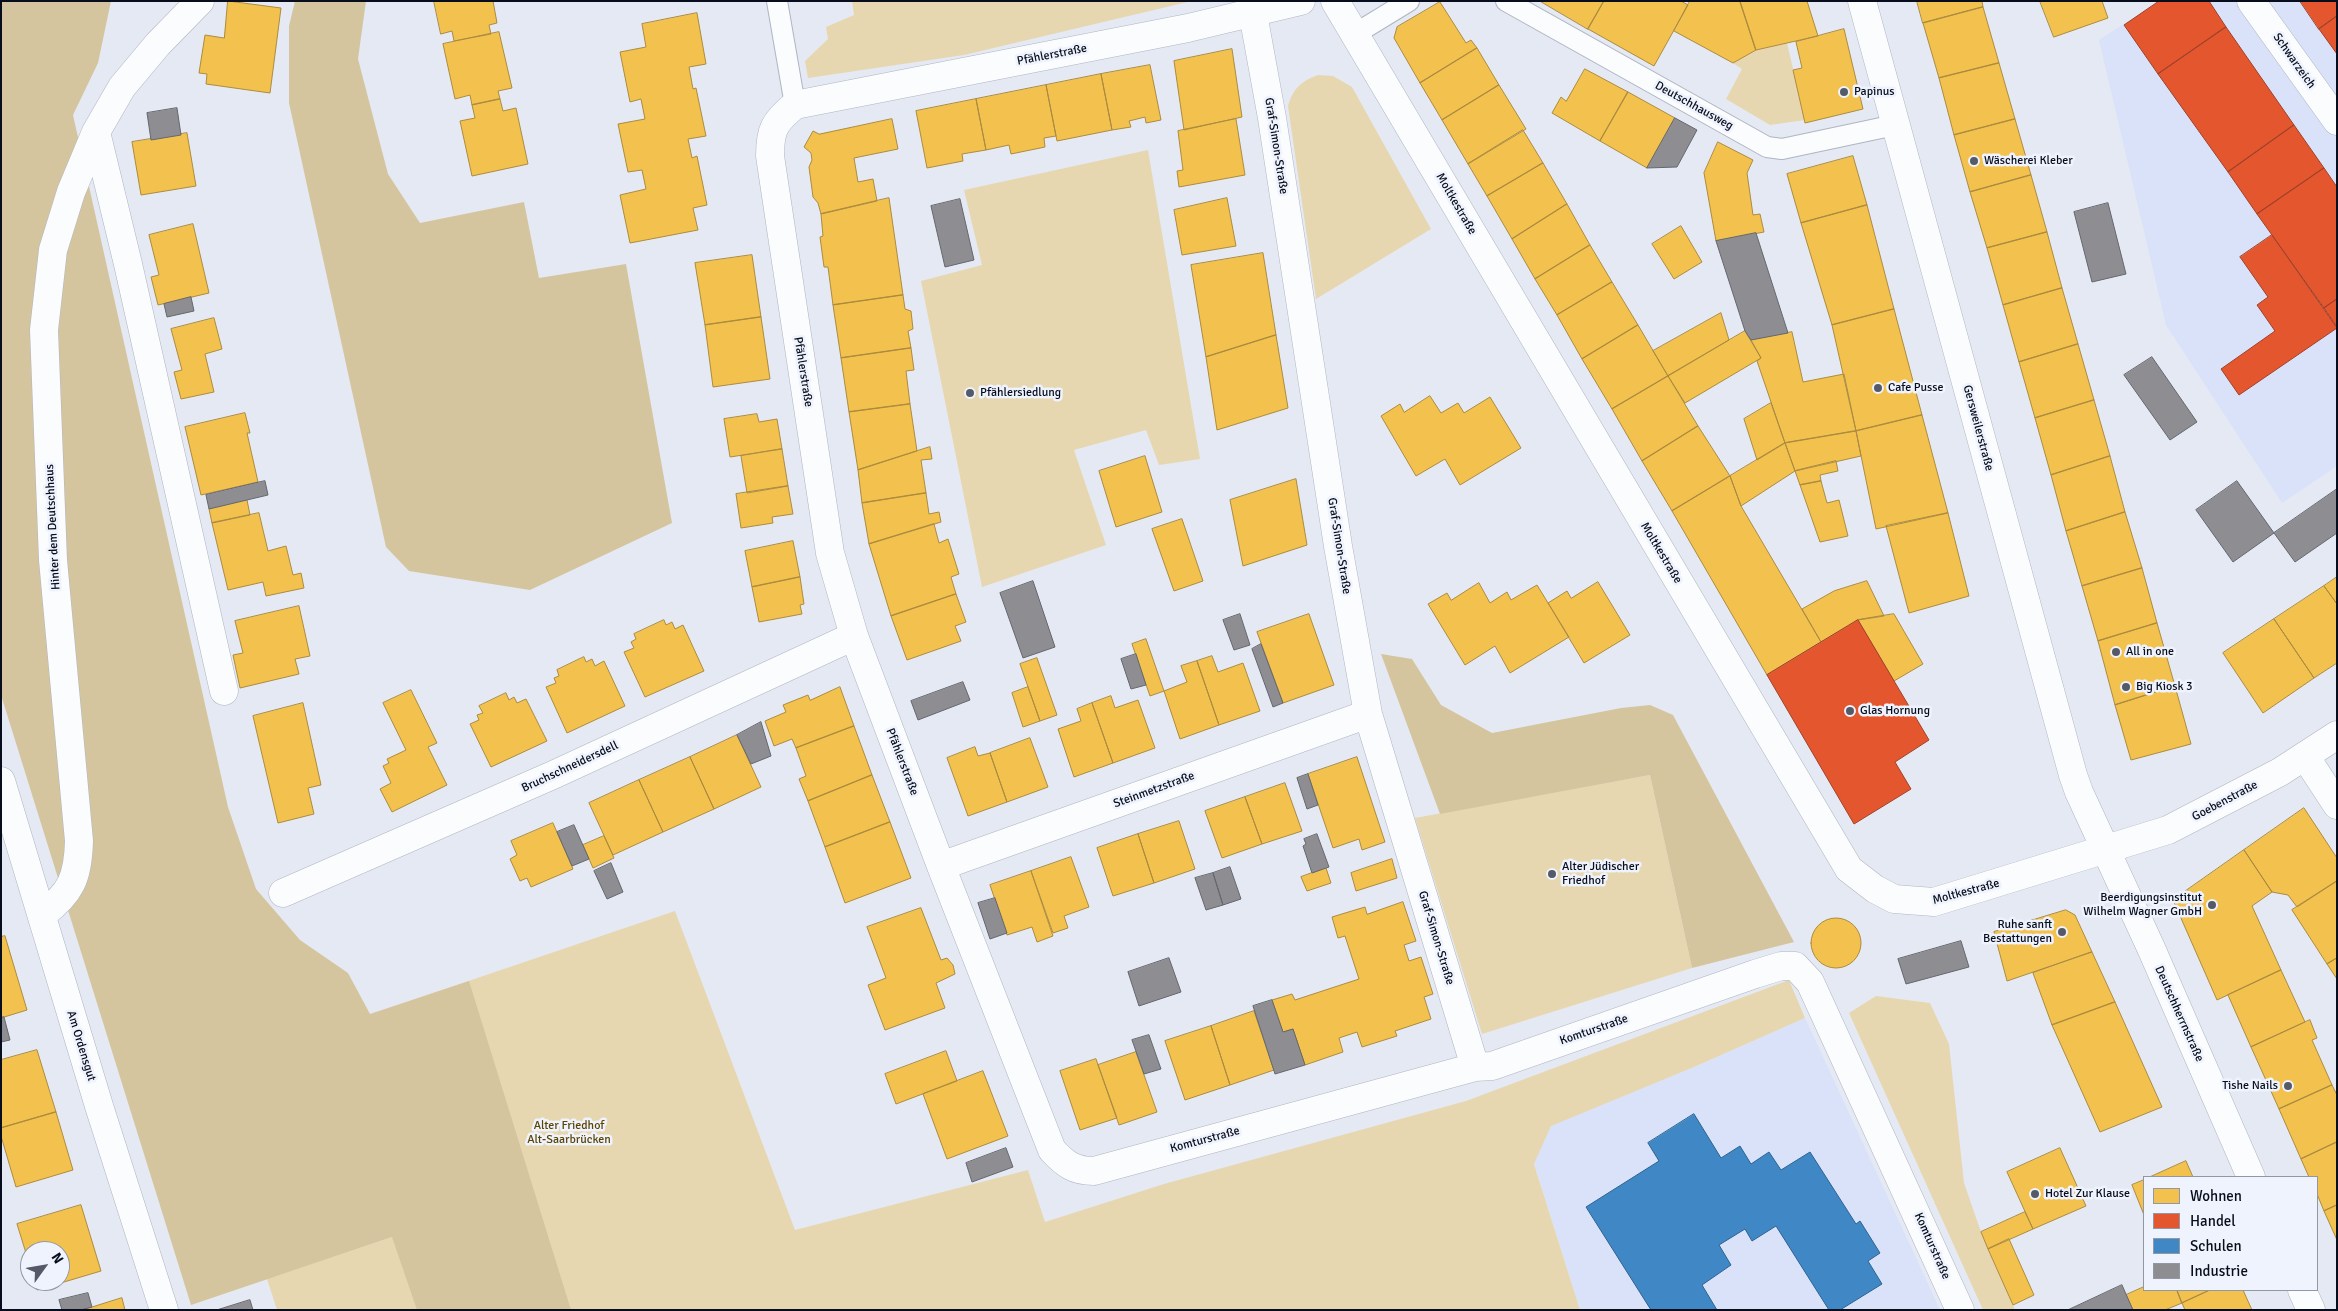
<!DOCTYPE html>
<html>
<head>
<meta charset="utf-8">
<style>
  body { margin:0 }
  #map { position:relative; width:2338px; height:1311px; overflow:hidden; background:#e4e9f3; font-family:Signika,sans-serif }
  canvas { display:block }
  .frame { position:absolute; inset:0; border:2px solid #070d1c; pointer-events:none }
  .legend { position:absolute; left:2143px; top:1176px; width:175px; height:115px; box-sizing:border-box; background:#eff3fd; border:1px solid #9297a3; margin:0; padding:6px 9px; list-style:none; font-size:15px; color:#070d1c }
  .legend li { display:flex; align-items:center; gap:10px; height:25px }
  .legend b { width:25px; border:1px solid #9297a3 }
  .north { position:absolute; left:20px; top:1241px; width:50px; height:50px; box-sizing:border-box; background:#eff3fd; border:1px solid #9297a3; border-radius:50%; rotate:58deg; font-size:14px; font-weight:700; line-height:20px; text-align:center; color:#070d1c }
  .north::after { content:''; display:block; margin:auto; width:18px; height:22px; background:#545a67; clip-path:polygon(50% 0,100% 100%,50% 72%,0 100%) }
</style>
</head>
<body>
<div id="map">
<canvas width="2338" height="1311"></canvas>
<div class="frame"></div>
<ul class="legend">
<li><b style="height:14px;background:#f2c14e"></b>Wohnen</li>
<li><b style="height:14px;background:#e4572e"></b>Handel</li>
<li><b style="height:14px;background:#3f88c5"></b>Schulen</li>
<li><b style="height:14px;background:#8d8d92"></b>Industrie</li>
</ul>
<div class="north">N</div>
</div>
<script>
const ctx = document.querySelector('canvas').getContext('2d');
ctx.lineJoin = 'round';
function fill(path, color) { ctx.fillStyle = color; ctx.fill(path, 'evenodd'); }
function trace(path, color, width, dash) { ctx.strokeStyle = color; ctx.lineWidth = width; ctx.lineCap = dash ? 'butt' : 'round'; ctx.setLineDash(dash || []); ctx.stroke(path); }
function write(font, color, halo, rows, align = 'center') {
  ctx.font = font + ' Signika,sans-serif'; ctx.lineWidth = 5; ctx.setLineDash([]); ctx.textBaseline = 'middle'; ctx.strokeStyle = halo; ctx.fillStyle = color; for (const [text, x, y, turn = 0] of rows) {
    ctx.save(); ctx.translate(x, y); ctx.rotate((+turn || 0) * Math.PI / 180); ctx.textAlign = isNaN(turn) ? turn : align; if (halo) ctx.strokeText(text, 0, 0); ctx.fillText(text, 0, 0); ctx.restore();
  }
}
const built = new Path2D(`
  M2159,1H2337V466L2282,503L2166,325L2099,40Z
  M1805,1018L1940,1310H1580L1534,1163L1551,1125L1694,1067Z`);
const green = new Path2D(`
  M852,1H1192L964,55L808,78L805,61L828,39L826,27L854,15Z
  M1787,43L1805,120L1770,125L1726,99L1742,69L1733,63L1756,50Z
  M1318,75L1333,76L1352,87L1431,229L1316,299L1288,106C1293,89 1301,81 1318,75Z
  M1148,150L1200,459L1159,465L1146,430L1074,450L1106,545L982,587L921,281L982,265L964,190Z
  M1650,775L1692,968L1482,1034L1415,818Z
  M675,911L795,1230L1028,1170L1045,1222L1164,1184L1466,1101L1789,980L1805,1018L1694,1067L1551,1126L1534,1164L1580,1310H277L267,1279L392,1237L324,1030Z
  M1876,996L1930,1003L1949,1044L1964,1183L1981,1232L2015,1310H1983L1849,1013Z`);
const forest = new Path2D(`
  M1,1H111L98,63L73,115L228,807L256,889L300,940L348,973L370,1014L469,981L571,1310H417L392,1237L191,1305L1,695Z
  M295,1H366L358,59L388,174L420,223L524,202L539,278L626,264L672,523L530,590L409,571L386,547L289,103V26Z
  M1381,654L1412,659L1441,705L1492,733L1621,708L1650,705L1673,715L1794,942L1692,968L1650,775L1440,814Z`);
const homes = new Path2D(`
  M228,1L281,8L270,93L206,84L207,74L199,73L205,35L224,38Z
  M434,1H493L497,23L489,25L491,34L454,41L452,31L441,34Z
  M1540,1H1604L1588,29Z
  M1604,1H1681L1688,5L1654,66L1588,29Z
  M1690,1H1740L1756,50L1733,63L1674,31Z
  M1740,1H1807L1818,36L1756,50Z
  M1917,1H1982L1983,7L1923,23Z
  M2040,1H2102L2108,18L2054,37Z
  M1440,2L1466,43L1471,40L1477,48L1420,83L1394,38L1397,27Z
  M1983,7L1999,63L1939,78L1923,23Z
  M697,13L706,64L689,67L693,89L696,88L706,136L688,139L692,158L697,156L707,205L693,208L698,230L630,243L620,195L646,189L642,170L628,172L618,124L645,119L641,99L630,102L620,52L646,47L642,24Z
  M1844,29L1863,109L1805,123L1793,70L1802,68L1796,42Z
  M499,32L512,88L498,91L500,99L472,105L470,95L455,99L443,44Z
  M1477,48L1499,85L1442,120L1420,83Z
  M1232,49L1242,117L1184,130L1174,61Z
  M1999,63L2015,119L1954,135L1939,78Z
  M1150,65L1161,120L1146,123L1145,117L1129,121L1131,127L1112,130L1101,74Z
  M1585,69L1628,92L1600,141L1552,113L1561,97L1566,101Z
  M1101,74L1112,130L1057,141L1046,85Z
  M1046,85L1056,136L1044,138L1045,147L1011,154L1009,145L986,150L976,99Z
  M1499,85L1526,129L1468,164L1442,120Z
  M1628,92L1675,118L1647,168L1600,141Z
  M500,99L503,111L516,108L528,164L472,176L460,121L475,118L472,105Z
  M976,99L986,150L962,154L963,161L927,168L916,111Z
  M892,119L898,149L854,158L858,182L873,179L877,201L821,214L818,203L813,197L809,167L812,160L811,153L804,147L813,131L819,134Z
  M1236,119L1245,175L1179,187L1177,171L1183,170L1178,131Z
  M2015,119L2031,175L1970,192L1954,135Z
  M1523,130L1543,163L1487,196L1468,164Z
  M187,133L196,186L141,195L132,142Z
  M1718,142L1753,160L1747,173L1753,215L1760,214L1764,232L1716,241L1704,173Z
  M1853,156L1867,205L1801,223L1787,174Z
  M1543,163L1567,204L1512,239L1487,196Z
  M2031,175L2047,232L1987,248L1970,192Z
  M889,198L903,295L833,305L828,267H824L820,237L823,236L821,214Z
  M1227,198L1236,246L1182,255L1174,210Z
  M1567,204L1590,245L1535,279L1512,239Z
  M1867,205L1894,309L1832,325L1801,223Z
  M193,224L209,293L158,305L151,277L159,275L149,235Z
  M1681,226L1702,262L1674,279L1652,244Z
  M2047,232L2062,288L2003,305L1987,248Z
  M1590,245L1612,282L1557,315L1535,279Z
  M1263,253L1276,335L1206,357L1191,265Z
  M752,255L761,317L705,325L695,263Z
  M1612,282L1638,325L1582,359L1557,315Z
  M2062,288L2078,344L2019,362L2003,305Z
  M903,295L905,309L911,311L913,329L908,331L911,348L841,358L833,305Z
  M1894,309L1922,415L1856,431L1832,325Z
  M1721,313L1729,340L1668,376L1653,351Z
  M761,317L770,379L713,387L705,325Z
  M214,318L222,349L205,354L214,392L181,399L174,372L182,370L171,329Z
  M1638,325L1668,376L1612,409L1582,359Z
  M1745,331L1761,358L1685,403L1668,376Z
  M1792,332L1803,382L1844,374L1856,431L1785,443L1757,361L1761,358L1751,340Z
  M1276,335L1288,408L1217,430L1206,357Z
  M2078,344L2094,400L2035,418L2019,362Z
  M911,348L914,370L906,371L910,404L849,412L841,358Z
  M1668,376L1698,426L1642,461L1612,409Z
  M1430,396L1441,413L1458,403L1464,413L1490,397L1521,448L1460,485L1445,459L1416,476L1381,416L1400,404L1404,412Z
  M2094,400L2110,456L2051,475L2035,418Z
  M1771,403L1785,443L1757,460L1744,419Z
  M910,404L917,451L858,470L849,412Z
  M245,413L250,433H247L258,482L201,495L185,427Z
  M757,414L759,422L777,419L782,449L730,457L724,419Z
  M1922,415L1948,513L1876,529L1856,431Z
  M1698,426L1730,476L1672,511L1642,461Z
  M1856,431L1861,456L1795,471L1785,443Z
  M1785,443L1795,471L1741,506L1730,476Z
  M930,447L932,459L921,460L926,493L862,503L858,470Z
  M782,449L788,486L747,493L741,456Z
  M1145,456L1162,512L1116,527L1099,471Z
  M2110,456L2125,512L2066,531L2051,475Z
  M1836,461L1838,471L1820,475L1821,481L1800,485L1795,471Z
  M1730,476L1741,506L1821,642L1767,675L1672,511Z
  M1296,479L1307,545L1243,566L1230,500Z
  M1821,481L1827,503L1839,500L1848,536L1820,542L1800,485Z
  M788,486L793,514L772,517L773,523L741,528L736,494Z
  M926,493L929,514L939,512L941,522L869,544L862,503Z
  M247,500L250,515L212,523L209,509Z
  M2125,512L2142,568L2082,586L2066,531Z
  M259,513L268,551L286,546L293,575L301,573L304,588L266,596L263,582L228,590L212,523Z
  M1948,513L1969,596L1909,613L1886,526Z
  M1182,519L1203,581L1174,591L1152,529Z
  M934,524L939,543L948,539L959,574L951,577L956,594L891,616L869,544Z
  M793,541L800,577L752,587L745,551Z
  M2142,568L2157,623L2098,641L2082,586Z
  M800,577L804,604L800,605L802,614L759,622L752,587Z
  M2337,577V604L2324,586Z
  M1867,581L1884,616L1858,620L1821,642L1802,609L1834,591Z
  M1598,582L1630,635L1584,663L1548,603L1567,591L1571,598Z
  M1479,583L1490,603L1507,592L1511,600L1537,585L1569,637L1510,673L1495,646L1465,665L1428,604L1447,593L1451,600Z
  M2324,586L2337,604V663L2314,678L2274,619Z
  M956,594L966,622L955,626L961,641L907,660L891,616Z
  M299,606L310,656L295,659L299,674L240,688L233,655L243,653L235,621Z
  M1309,614L1334,685L1283,703L1257,632Z
  M1894,614L1923,664L1894,681L1858,620Z
  M2274,619L2314,678L2263,713L2223,653Z
  M664,620L666,625L672,622L675,629L683,625L704,671L645,697L624,652L634,648L631,642L636,639L634,634Z
  M2157,623L2175,686L2115,705L2098,641Z
  M1146,639L1164,691L1150,696L1132,644Z
  M1212,656L1218,672L1243,663L1260,711L1219,725L1197,661Z
  M584,657L586,662L592,659L595,666L604,661L625,706L567,733L546,687L556,683L554,678L559,676L557,670Z
  M1037,658L1057,715L1040,721L1020,664Z
  M1197,661L1219,725L1180,739L1164,691L1187,682L1181,666Z
  M2175,686L2191,744L2131,760L2115,705Z
  M840,687L854,726L796,748L792,739L774,746L765,721L786,712L783,705L808,695L810,700Z
  M1028,687L1040,721L1023,727L1012,693Z
  M411,690L437,743L428,747L447,785L392,812L380,789L391,783L383,766L389,763L387,759L406,750L383,703Z
  M506,693L509,700L514,697L517,703L526,699L547,741L491,767L470,724L479,720L477,715L483,713L479,706Z
  M1111,696L1115,708L1138,700L1155,748L1113,763L1092,703Z
  M303,703L321,785L308,788L314,814L278,823L253,716Z
  M1092,703L1113,763L1074,777L1058,729L1081,721L1077,709Z
  M854,726L872,775L808,801L799,779L806,776L796,748Z
  M737,735L761,787L714,809L690,757Z
  M1030,738L1048,787L1007,802L990,753Z
  M975,747L978,756L990,753L1007,802L968,816L947,758Z
  M690,757L714,809L663,832L639,780Z
  M1357,757L1385,842L1362,850L1359,839L1333,848L1308,774Z
  M872,775L890,822L825,847L808,801Z
  M639,780L663,832L613,855L589,803Z
  M1285,783L1302,831L1262,844L1245,797Z
  M1245,797L1262,844L1222,858L1205,811Z
  M2304,808L2337,858V881L2297,907L2288,895L2272,892L2244,850Z
  M1179,821L1195,869L1154,883L1138,834Z
  M890,822L911,878L845,903L825,847Z
  M553,823L573,869L531,887L527,878L520,881L510,859L517,855L511,841Z
  M1138,834L1154,883L1113,896L1097,848Z
  M604,836L614,858L593,868L583,845Z
  M2244,850L2272,892L2252,906L2281,970L2217,1000L2173,900Z
  M1071,857L1089,907L1064,916L1068,928L1053,933L1031,871Z
  M1392,859L1397,878L1356,891L1351,873Z
  M1326,868L1331,883L1307,891L1301,877Z
  M1031,871L1053,936L1037,942L1032,927L1007,935L990,885Z
  M2337,881V958L2327,964L2292,910Z
  M1403,902L1416,941L1404,945L1409,961L1421,957L1433,994L1424,997L1431,1019L1395,1031L1397,1036L1362,1047L1357,1032L1339,1038L1343,1052L1305,1065L1293,1029L1283,1032L1272,1000L1292,994L1295,1000L1359,979L1345,936L1338,938L1332,917L1365,907L1367,914Z
  M921,908L941,960L947,958L953,965L955,974L936,983L945,1008L885,1030L868,985L886,978L867,927Z
  M2066,910L2075,915L2092,952L2007,981L1994,932Z
  M1811 943a25 25 0 1 1 50 0a25 25 0 1 1-50 0Z
  M5,936L27,1010L1,1018V937Z
  M2092,952L2115,1002L2052,1025L2033,973Z
  M2337,958V979L2327,964Z
  M2281,970L2305,1022L2251,1047L2228,995Z
  M2115,1002L2162,1107L2100,1132L2052,1025Z
  M1254,1011L1274,1070L1230,1085L1211,1026Z
  M2310,1020L2317,1038L2312,1040L2332,1085L2279,1109L2251,1047Z
  M1211,1026L1230,1085L1185,1100L1165,1041Z
  M37,1050L56,1112L1,1128V1060Z
  M946,1051L957,1081L896,1104L885,1074Z
  M1136,1052L1157,1112L1119,1125L1098,1065Z
  M1096,1059L1117,1118L1080,1130L1060,1071Z
  M983,1071L1008,1136L947,1159L923,1094Z
  M2332,1085L2337,1095V1142L2301,1159L2279,1109Z
  M56,1112L73,1170L16,1187L1,1136V1128Z
  M2337,1142V1205L2324,1211L2317,1194V1177H2309L2301,1159Z
  M2060,1148L2086,1206L2033,1229L2007,1172Z
  M2186,1161L2193,1177H2150Z
  M2144,1180V1215L2132,1185Z
  M81,1205L101,1271L37,1290L34,1281H60V1251H30V1266L17,1224Z
  M2337,1205V1240L2324,1211Z
  M2025,1212L2033,1229L1988,1249L1981,1232Z
  M2009,1239L2034,1295L2013,1305L1988,1249Z
  M2144,1287V1290H2177L2182,1303L2165,1310H2133L2126,1295Z
  M2177,1290H2210L2182,1303Z
  M2210,1290H2243L2252,1310H2185L2182,1303Z
  M122,1298L125,1310H80L92,1307Z`);
const shops = new Path2D(`
  M2209,1L2226,27L2158,74L2124,25L2159,1Z
  M2300,1H2337V16L2319,29Z
  M2337,16V54L2319,29Z
  M2226,27L2294,125L2228,172L2158,74Z
  M2294,125L2324,168L2257,214L2228,172Z
  M2324,168L2337,187V299L2324,308L2257,214Z
  M2272,235L2337,328L2239,395L2221,369L2275,331L2257,305L2268,297L2240,257Z
  M2337,299V327L2324,308Z
  M1858,620L1929,740L1895,762L1911,789L1854,824L1767,675Z`);
const schools = new Path2D(`
  M1694,1114L1721,1158L1740,1146L1751,1164L1769,1152L1781,1170L1810,1152L1856,1224L1860,1221L1880,1253L1868,1261L1882,1284L1840,1310H1829L1776,1226L1752,1241L1745,1229L1719,1245L1731,1265L1702,1285L1717,1310H1651L1586,1207L1659,1161L1648,1143Z`);
const industry = new Path2D(`
  M177,108L181,135L151,140L147,113Z
  M1675,118L1697,130L1677,167L1647,168Z
  M960,199L974,260L945,267L931,206Z
  M2108,203L2126,274L2092,282L2074,212Z
  M1756,233L1788,333L1751,340L1745,331L1716,241Z
  M191,297L194,311L167,317L164,304Z
  M2152,357L2197,422L2170,440L2124,375Z
  M265,481L268,495L209,509L206,495Z
  M2237,481L2274,533L2233,562L2196,510Z
  M2337,489V533L2295,562L2274,533Z
  M1033,581L1055,647L1023,658L1000,593Z
  M1240,614L1250,645L1234,650L1223,620Z
  M1261,644L1283,703L1273,707L1252,649Z
  M1136,654L1146,685L1131,689L1121,659Z
  M963,682L970,700L918,720L911,701Z
  M761,722L771,756L751,764L737,735Z
  M1308,774L1318,805L1307,809L1297,778Z
  M574,825L589,859L572,866L557,832Z
  M1317,834L1329,867L1312,873L1303,846L1306,844L1304,839Z
  M611,863L623,892L607,899L594,871Z
  M1230,867L1241,899L1223,905L1213,873Z
  M1213,873L1223,905L1206,910L1195,878Z
  M995,898L1007,933L990,939L978,903Z
  M1961,941L1969,967L1906,984L1898,959Z
  M1169,958L1181,992L1139,1006L1128,972Z
  M1272,1000L1283,1032L1293,1029L1305,1065L1275,1074L1253,1006Z
  M4,1017L10,1040L1,1042V1018Z
  M1149,1035L1161,1069L1144,1074L1132,1040Z
  M1006,1148L1013,1167L972,1182L966,1163Z
  M2122,1285L2133,1310H2068Z
  M88,1293L92,1307L80,1310H62L59,1300Z
  M250,1300L253,1310H217Z`);
const service = new Path2D(`
  M777,1L795,105
  M1506,1L1767,147L1782,149L1895,125
  M1355,34L1409,1`);
const minor = new Path2D(`
  M1301,1L1188,28L795,105C774,122 770,130 770,156L830,553L854,636L941,866L1052,1150C1065,1164 1074,1171 1094,1171L1475,1067L1492,1066L1755,974L1781,966H1795L1810,982L1960,1310
  M2251,1L2337,121
  M1253,14L1272,118L1338,546L1368,714L1475,1067
  M96,132L128,264L224,691
  M2305,756L2337,805
  M1,781L99,1106L164,1310
  M941,866L1368,714
  M283,893L553,775L854,636
  M42,915C71,893 78,878 79,841L53,560L44,330L53,250L71,192L96,132L122,87L158,44L200,1`);
const tertiary = new Path2D(`
  M1335,1L1849,869L1875,889L1894,899L1934,902L2168,830L2280,772L2337,735`);
const secondary = new Path2D(`
  M1862,1L2073,775L2079,792L2151,948L2251,1177
  M2302,1290L2311,1310`);
const markers = [
  [1844,92,5,"#545a67"],
  [1974,161,5,"#545a67"],
  [1878,388,5,"#545a67"],
  [970,393,5,"#545a67"],
  [2116,652,5,"#545a67"],
  [2126,687,5,"#545a67"],
  [1850,711,5,"#545a67"],
  [1552,874,5,"#545a67"],
  [2212,905,5,"#545a67"],
  [2062,932,5,"#545a67"],
  [2288,1086,5,"#545a67"],
  [2035,1194,5,"#545a67"]
];
const streetNames = [
  ["Pfählerstraße",1052,55,-11],
  ["Schwarzeich",2294,61,55],
  ["Deutschhausweg",1694,106,29],
  ["Graf-Simon-Straße",1276,146,81],
  ["Moltkestraße",1456,204,60],
  ["Pfählerstraße",803,372,81],
  ["Gersweilerstraße",1978,428,75],
  ["Hinter dem Deutschhaus",53,527,-93],
  ["Graf-Simon-Straße",1339,546,81],
  ["Moltkestraße",1661,553,59],
  ["Pfählerstraße",902,762,69],
  ["Bruchschneidersdell",570,767,-25],
  ["Steinmetzstraße",1154,790,-20],
  ["Goebenstraße",2225,801,-28],
  ["Moltkestraße",1966,892,-15],
  ["Graf-Simon-Straße",1436,938,73],
  ["Deutschherrnstraße",2179,1014,66],
  ["Komturstraße",1594,1030,-19],
  ["Am Ordensgut",81,1046,73],
  ["Komturstraße",1205,1140,-15],
  ["Komturstraße",1932,1246,66]
];
const poiNames = [
  ["Papinus",1854,92],
  ["Wäscherei Kleber",1984,161],
  ["Cafe Pusse",1888,388],
  ["Pfählersiedlung",980,393],
  ["All in one",2126,652],
  ["Big Kiosk 3",2136,687],
  ["Glas Hornung",1860,711],
  ["Alter Jüdischer",1562,867],
  ["Friedhof",1562,881],
  ["Beerdigungsinstitut",2202,898,"right"],
  ["Wilhelm Wagner GmbH",2202,912,"right"],
  ["Ruhe sanft",2052,925,"right"],
  ["Bestattungen",2052,939,"right"],
  ["Tishe Nails",2278,1086,"right"],
  ["Hotel Zur Klause",2045,1194]
];
const parkNames = [
  ["Alter Friedhof",569,1126],
  ["Alt-Saarbrücken",569,1140]
];
fill(built, '#d9e2f9');
fill(green, '#e7d7b1');
fill(forest, '#d5c59e');
fill(homes, '#f2c14e');
trace(homes, '#ac8b3f', 1);
fill(shops, '#e4572e');
trace(shops, '#a24129', 1);
fill(schools, '#3f88c5');
trace(schools, '#2e6392', 1);
fill(industry, '#8d8d92');
trace(industry, '#65676f', 1);
trace(service, '#afb5c2', 22);
trace(minor, '#afb5c2', 29);
trace(tertiary, '#afb5c2', 29);
trace(secondary, '#afb5c2', 29);
trace(service, '#fbfcfd', 20);
trace(minor, '#fbfcfd', 28);
trace(tertiary, '#fbfcfd', 28);
trace(secondary, '#fbfcfd', 28);
for (const [x, y, r, color] of markers) { const dot = new Path2D(); dot.arc(x, y, r, 0, 2 * Math.PI); ctx.fillStyle = color; ctx.fill(dot); trace(dot, '#eff3fd', 2); }
write('12px', '#070d1c', '#eff3fd', streetNames);
write('12px', '#070d1c', '#eff3fd', poiNames, 'left');
write('12px', '#5a4400', '#eff3fd', parkNames);
</script>
</body>
</html>
